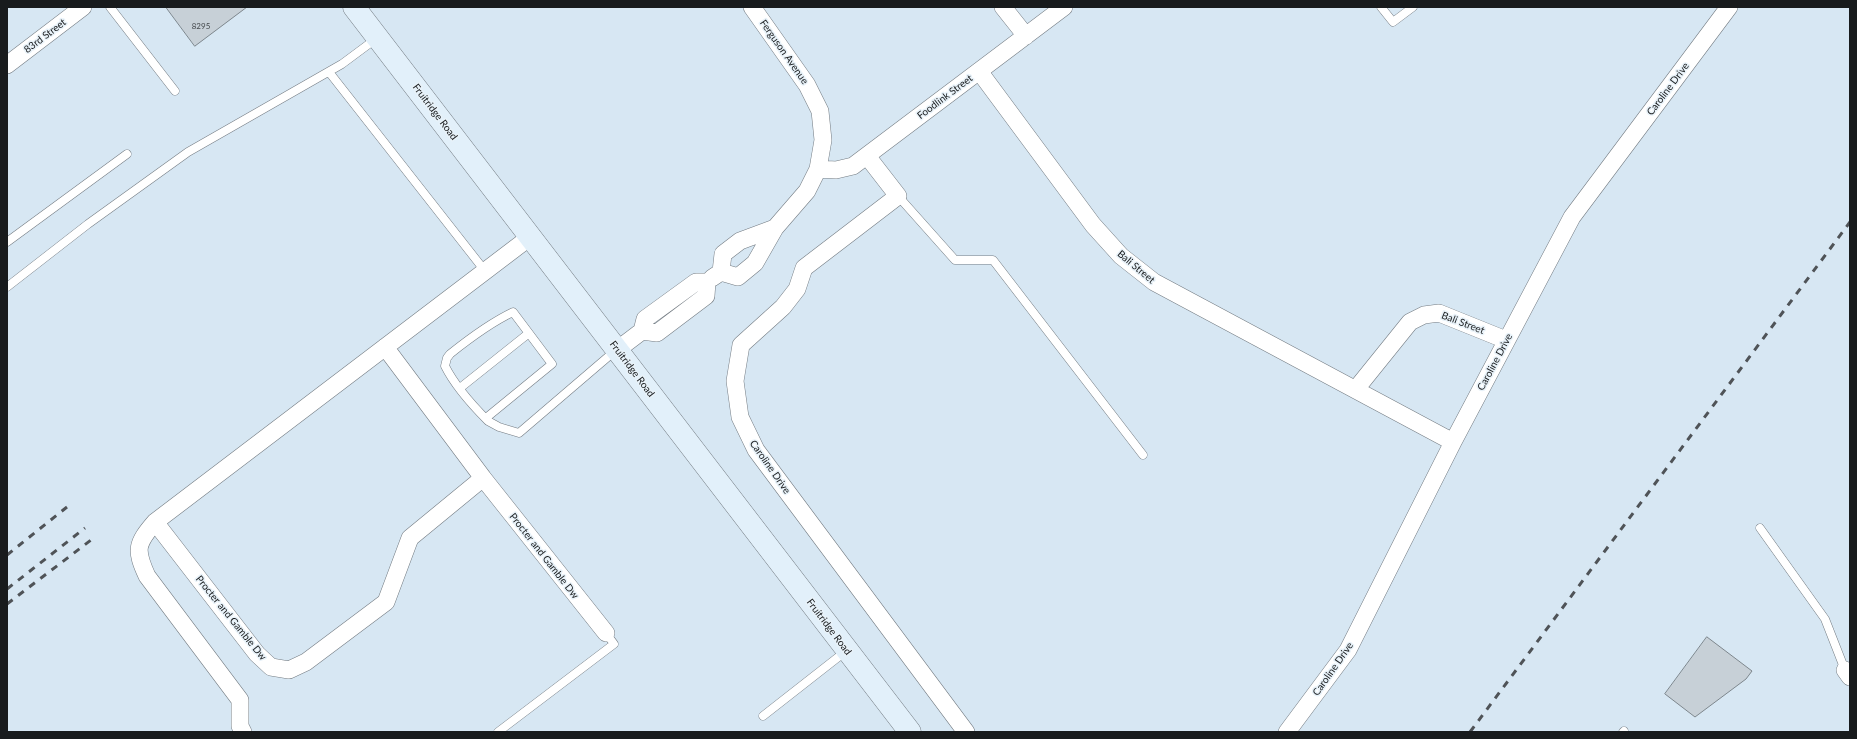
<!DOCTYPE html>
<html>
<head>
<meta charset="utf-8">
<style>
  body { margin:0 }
  #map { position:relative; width:1857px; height:739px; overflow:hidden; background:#e8f2f9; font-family:Lato,sans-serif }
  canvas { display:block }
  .frame { position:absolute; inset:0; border:8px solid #181b1d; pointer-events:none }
</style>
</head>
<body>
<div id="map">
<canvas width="1857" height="739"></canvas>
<div class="frame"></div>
</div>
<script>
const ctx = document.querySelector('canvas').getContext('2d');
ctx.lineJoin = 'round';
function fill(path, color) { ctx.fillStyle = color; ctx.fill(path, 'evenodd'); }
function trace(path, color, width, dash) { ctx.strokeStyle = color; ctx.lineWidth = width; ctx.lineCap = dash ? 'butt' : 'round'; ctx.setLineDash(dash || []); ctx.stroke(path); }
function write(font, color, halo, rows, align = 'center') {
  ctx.font = font + ' Lato,sans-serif'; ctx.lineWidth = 3; ctx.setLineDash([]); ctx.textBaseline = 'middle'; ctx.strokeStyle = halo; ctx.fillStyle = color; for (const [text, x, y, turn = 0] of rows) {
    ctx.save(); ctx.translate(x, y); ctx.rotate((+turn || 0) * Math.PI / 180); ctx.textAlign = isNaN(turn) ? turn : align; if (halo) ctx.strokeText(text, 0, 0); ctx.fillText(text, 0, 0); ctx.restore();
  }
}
const built = new Path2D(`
  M7,7H1850V732H7Z`);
const building = new Path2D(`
  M166,7H247L195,46Z
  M1707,637L1752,671L1746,679L1695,717L1665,694Z`);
const lane = new Path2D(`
  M110,7L175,91
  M1381,7L1393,22L1413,7
  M329,72L485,271
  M898,196L955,260H993L1143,455
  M7,242L127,154
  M7,287L88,224L188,152L342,64L377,38
  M460,388L529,333
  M486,418L552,364L513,312C490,323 470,338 450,354L447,358L445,366C455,386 472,405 488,421L499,427L519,433L616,350
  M1760,528L1825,619L1845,670
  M763,716L846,651
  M498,732L614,644L606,633
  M1623,732L1624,731`);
const street = new Path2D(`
  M1003,7L1026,36
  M7,65L83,7
  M979,71L1093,225L1121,256L1154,282L1453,442
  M867,156L898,196L804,268L797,289L783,307L741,345L735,381L740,417L756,450L966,732
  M818,169L836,170L853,166L1064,7
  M721,272L738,277L755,263L775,228L807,191L818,169L823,140L820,111L807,85L752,7
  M712,278L721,272L723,254L740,241L775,228
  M642,331L645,319L696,282H707
  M385,347L483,478L606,633
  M617,350L642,331L657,333L706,296L707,282
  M1356,389L1410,322L1424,315L1439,313L1506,340
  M155,522L257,654L271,667L289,670L306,662L386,602L410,538L483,478
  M1845,670L1850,677
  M243,732L240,726V700L147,576C135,550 136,544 155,522L530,237
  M1287,732L1348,650L1453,442L1572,217L1729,7`);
const secondary = new Path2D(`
  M354,7L910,732`);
const rail = new Path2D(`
  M7,555L67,507
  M7,589L85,528
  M7,604L91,540
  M1470,732L1850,222`);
const numberNames = [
  ["8295",201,26]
];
const streetNames = [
  ["83rd Street",45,36,-37],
  ["Ferguson Avenue",784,52,55],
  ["Caroline Drive",1668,89,-53],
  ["Foodlink Street",945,97,-37],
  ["Fruitridge Road",435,112,53],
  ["Bali Street",1136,267,40],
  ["Bali Street",1463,323,21],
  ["Caroline Drive",1495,362,-62],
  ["Fruitridge Road",632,369,53],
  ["Caroline Drive",770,467,55],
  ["Procter and Gamble Dw",544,556,52],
  ["Procter and Gamble Dw",231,618,51],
  ["Fruitridge Road",829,627,53],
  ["Caroline Drive",1333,669,-55]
];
fill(built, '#d7e7f3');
fill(building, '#c7d0d7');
trace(building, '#7e878d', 1);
trace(lane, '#747c83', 9);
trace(street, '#747c83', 18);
trace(secondary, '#747c83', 23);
trace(lane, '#fff', 8);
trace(street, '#fff', 17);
trace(secondary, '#e2f0fa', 22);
trace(rail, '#4f5357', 3, [7, 7]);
write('8px', '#44484c', null, numberNames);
write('10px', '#181b1d', '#e8f2f9', streetNames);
</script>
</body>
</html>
